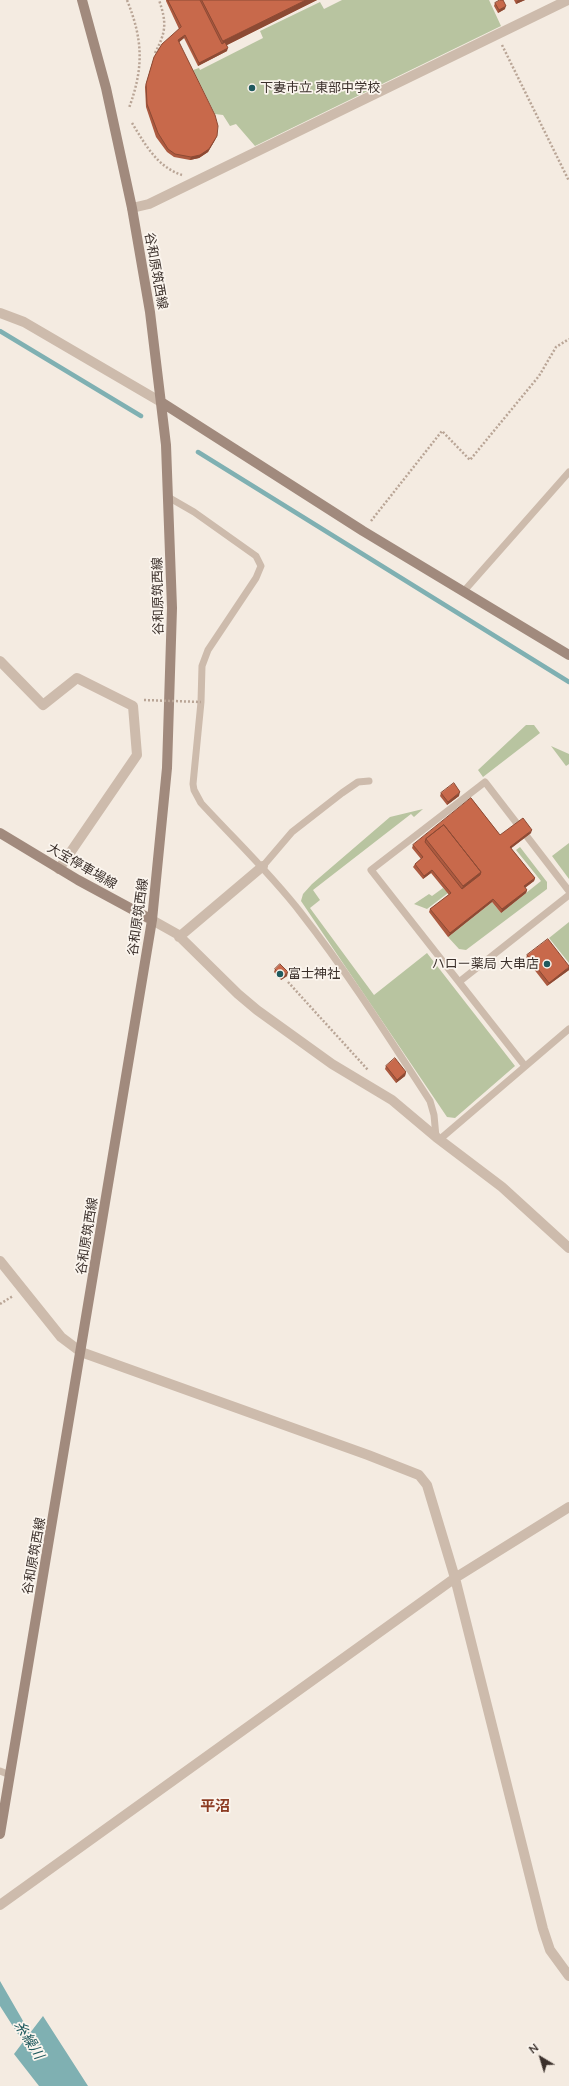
<!DOCTYPE html>
<html>
<head>
<meta charset="utf-8">
<style>
  body { margin:0 }
  #map { position:relative; width:569px; height:2086px; overflow:hidden; background:#f4ebe1; font-family:Lato,sans-serif }
  canvas { display:block }
  .north { position:absolute; left:521px; top:2038px; width:40px; height:40px; -webkit-text-stroke:3px #fbf5ee; paint-order:stroke; rotate:322deg; font-size:11px; font-weight:700; line-height:16px; text-align:center; color:#3b302b }
  .north::after { content:''; display:block; margin:auto; width:14px; height:18px; background:#3b302b; clip-path:polygon(50% 0,100% 100%,50% 72%,0 100%) }
</style>
</head>
<body>
<div id="map">
<canvas width="569" height="2086"></canvas>
<div class="north">N</div>
</div>
<script>
const ctx = document.querySelector('canvas').getContext('2d');
ctx.lineJoin = 'round';
function fill(path, color) { ctx.fillStyle = color; ctx.fill(path, 'evenodd'); }
function trace(path, color, width, dash) { ctx.strokeStyle = color; ctx.lineWidth = width; ctx.lineCap = dash ? 'butt' : 'round'; ctx.setLineDash(dash || []); ctx.stroke(path); }
function write(font, color, halo, rows, align = 'center') {
  ctx.font = font + ' Lato,"Noto Sans JP",sans-serif'; ctx.lineWidth = 3.5; ctx.setLineDash([]); ctx.textBaseline = 'middle'; ctx.strokeStyle = halo; ctx.fillStyle = color; for (const [text, x, y, turn = 0] of rows) {
    ctx.save(); ctx.translate(x, y); ctx.rotate((+turn || 0) * Math.PI / 180); ctx.textAlign = isNaN(turn) ? turn : align; if (halo) ctx.strokeText(text, 0, 0); ctx.fillText(text, 0, 0); ctx.restore();
  }
}
const green = new Path2D(`
  M342,0H489L501,26L255,146L236,124L230,126L223,115L215,114L193,70L199,68L200,70L263,38L260,31L320,2L324,9Z
  M526,725H534L540,733L483,777L478,770Z
  M551,746L569,754V764L566,766Z
  M423,809L414,817L411,814L313,890L320,900L310,908L374,995L427,953L515,1066L455,1118L447,1117L301,901L303,894L312,884L390,817Z
  M569,843V879L552,856Z
  M520,847L547,882V889L466,950L459,949L448,937L492,902L501,913L541,881L516,850Z
  M443,888L448,893L427,909L414,904L429,894L432,896Z
  M569,922V963L549,938Z`);
const water = new Path2D(`
  M0,1981L30,2033L43,2016L88,2086H39L14,2054L23,2042L0,2006Z`);
const stream = new Path2D(`
  M0,331L141,416
  M198,452L569,682`);
const path = new Path2D(`
  M127,0C143,40 144,67 129,108
  M502,45L569,181
  M155,53C166,32 167,23 159,0
  M132,123C145,144 157,167 182,175
  M371,521L442,431L470,460L539,376L556,347L569,339
  M288,982L368,1070
  M0,1304L13,1296`);
const lane = new Path2D(`
  M168,497L194,512L256,556L261,566L256,578L208,650L202,666L201,702L193,784L194,790L201,803C235,840 271,874 301,913C348,973 389,1038 430,1101L434,1115L436,1137
  M464,591L569,472
  M263,866L292,832L342,793L358,782L369,781
  M459,982L569,895
  M525,1066L371,870L485,782L569,891
  M439,1140L569,1029
  M0,1771L10,1775`);
const street = new Path2D(`
  M132,208L149,204L568,0
  M0,313L24,322L161,402
  M0,661L43,705L77,678L133,706L137,755L59,869
  M152,920L177,934L238,994L257,1010L332,1064L392,1100L436,1137L502,1187L569,1248
  M179,937L263,866
  M0,1261L61,1337L81,1352L368,1455L419,1475L427,1485L455,1578L543,1929L550,1950L569,1976
  M0,1905L455,1578L569,1507`);
const secondary = new Path2D(`
  M161,402L363,531L569,655
  M0,833L78,880L152,920
  M0,1834L152,920L167,768L172,608L166,445L150,312L132,208L106,88L82,0`);
const pathBridge = new Path2D(`
  M144,700L201,702`);
const wall = new Path2D(`
  M166,0H317L227,45V51L198,66L184,38L179,42L215,140L208,152L199,158L190,160L174,157L167,152L156,137L146,107L145,87L154,57L179,29L166,1Z
  M514,0H525L516,4Z
  M495,3L505,9L498,13L494,6Z
  M441,793L459,796L447,805L440,796Z
  M471,798L500,835L531,833L511,848L535,878L534,881L525,888L527,890L526,893L501,913L492,902L448,937L429,912L430,909L449,895L431,873L423,879L413,867L415,864L421,859L412,848L413,845Z
  M527,955L569,970L547,986L526,959Z
  M275,969L287,976L281,980L274,972Z
  M386,1066L406,1072L405,1076L396,1083L385,1069Z`);
const shadedWall = new Path2D(`
  M306,0H317L221,48L223,41Z
  M519,0H525L516,4L517,1Z
  M506,6L505,9L498,13L499,10Z
  M185,35L184,38L177,44L178,40Z
  M228,48L227,51L198,66L199,63Z
  M217,136L215,140L208,152L199,158L190,160L191,157Z
  M460,792L459,796L447,805L448,802Z
  M532,830L531,833L509,850L510,847Z
  M432,870L431,873L423,879L424,876Z
  M481,872L478,879L460,893L463,886Z
  M535,878L534,881L523,889L524,886Z
  M527,890L526,893L501,913L502,909Z
  M493,899L492,902L448,937L450,933Z
  M569,967V970L547,986L549,983Z
  M288,972L287,976L281,980L282,977Z
  M406,1072L405,1076L396,1083L397,1080Z`);
const building = new Path2D(`
  M168,0H200L222,44L225,42L228,48L199,63L185,35L178,40L215,115L218,126L217,136L209,149L200,155L191,157L175,154L168,149L158,133L147,104L146,84L154,57L162,44L181,27Z
  M202,0H306L223,41Z
  M500,0H503L506,6L499,10L495,3Z
  M454,783L460,792L448,802L441,793Z
  M471,798L500,835L523,818L532,830L510,847L535,878L524,886L527,890L502,909L493,899L450,933L430,909L451,893L432,870L424,876L415,864L423,857L413,845ZM444,825L481,872L480,875L462,889L425,842L426,839Z
  M444,825L481,872L463,886L426,839Z
  M548,939L569,966V967L549,983L527,955Z
  M280,964L288,972L282,977L275,969Z
  M395,1058L406,1072L397,1080L386,1066Z`);
const markers = [
  [252,88,4,"#1f5a5e"],
  [547,964,4,"#1f5a5e"],
  [280,974,4,"#1f5a5e"]
];
const poiNames = [
  ["下妻市立 東部中学校",260,88],
  ["ハロー薬局 大串店",539,964,"right"],
  ["富士神社",288,974]
];
const streetNames = [
  ["谷和原筑西線",156,271,80],
  ["谷和原筑西線",158,596,-91],
  ["大宝停車場線",82,866,30],
  ["谷和原筑西線",138,917,-82],
  ["谷和原筑西線",87,1236,-81],
  ["谷和原筑西線",34,1556,-80]
];
const waterNames = [
  ["糸繰川",29,2040,58]
];
const quarterNames = [
  ["平沼",215,1806]
];
fill(green, '#b8c4a0');
fill(water, '#7fb0b2');
trace(stream, '#7fb0b2', 4.5);
trace(path, '#b9a596', 2.5, [2, 2]);
trace(lane, '#cdbbac', 7);
trace(street, '#cdbbac', 10);
trace(secondary, '#a18a7d', 10);
trace(pathBridge, '#b9a596', 2.5, [2, 2]);
fill(wall, '#ac5a40');
fill(shadedWall, '#8c4a34');
fill(building, '#c8694b');
trace(building, '#8c4a34', 1);
for (const [x, y, r, color] of markers) { const dot = new Path2D(); dot.arc(x, y, r, 0, 2 * Math.PI); ctx.fillStyle = color; ctx.fill(dot); trace(dot, '#fbf5ee', 1.5); }
write('13px', '#3b302b', '#fbf5ee', poiNames, 'left');
write('13px', '#3b302b', '#fbf5ee', streetNames);
write('italic 14px', '#1f5a5e', '#fbf5ee', waterNames);
write('bold 15px', '#8c3b22', '#fbf5ee', quarterNames);
</script>
</body>
</html>
